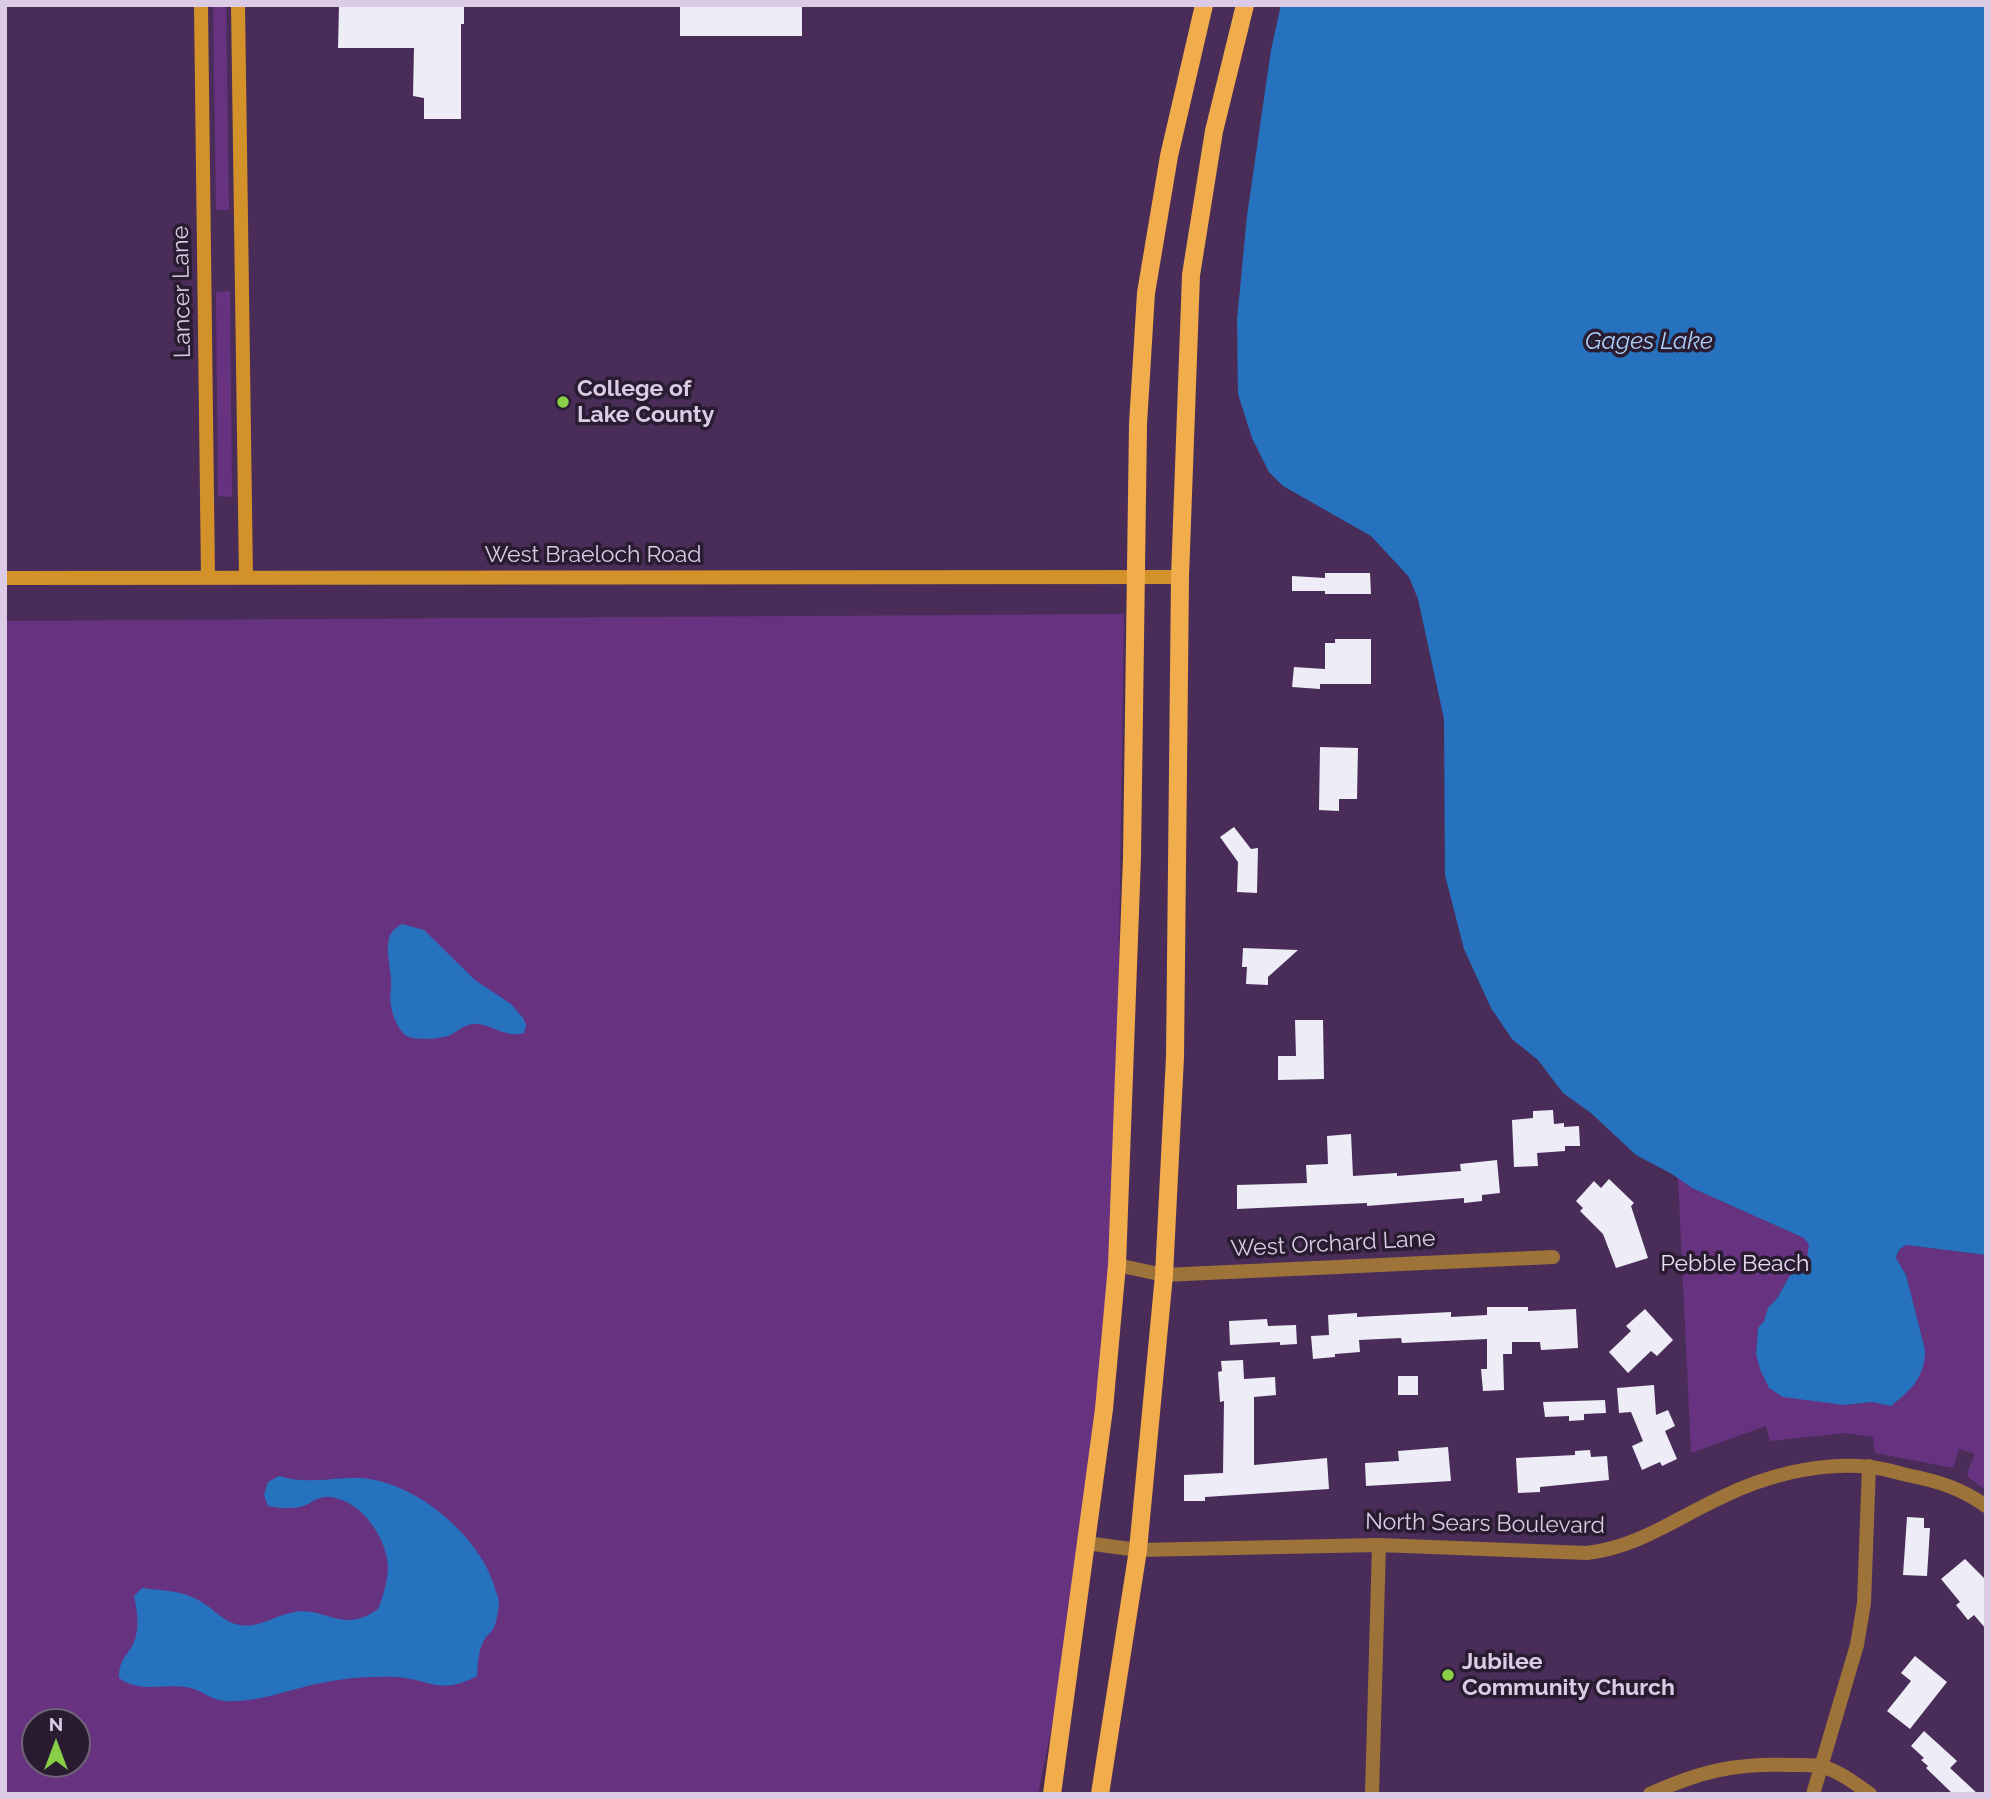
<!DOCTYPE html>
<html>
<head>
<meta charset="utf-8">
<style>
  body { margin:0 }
  #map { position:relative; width:1991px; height:1799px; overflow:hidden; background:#492d58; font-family:Raleway,sans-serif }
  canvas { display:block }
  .frame { position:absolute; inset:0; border:7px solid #dbcbe5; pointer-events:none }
  .north { position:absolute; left:21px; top:1708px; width:70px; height:70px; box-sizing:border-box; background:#291c30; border:2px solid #706278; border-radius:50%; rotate:0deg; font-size:19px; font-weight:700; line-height:28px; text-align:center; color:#dbcbe5 }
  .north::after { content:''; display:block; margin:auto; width:24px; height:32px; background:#89cf48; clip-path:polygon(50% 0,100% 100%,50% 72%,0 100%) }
</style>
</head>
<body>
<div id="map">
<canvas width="1991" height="1799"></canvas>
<div class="frame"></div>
<div class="north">N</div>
</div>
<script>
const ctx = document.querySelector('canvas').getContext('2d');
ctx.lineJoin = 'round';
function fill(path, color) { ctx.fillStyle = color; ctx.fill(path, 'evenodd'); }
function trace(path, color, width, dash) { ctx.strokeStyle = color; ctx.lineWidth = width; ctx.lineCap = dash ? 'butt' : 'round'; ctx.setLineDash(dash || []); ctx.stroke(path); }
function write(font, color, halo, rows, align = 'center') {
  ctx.font = font + ' Raleway,sans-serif'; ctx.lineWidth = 7; ctx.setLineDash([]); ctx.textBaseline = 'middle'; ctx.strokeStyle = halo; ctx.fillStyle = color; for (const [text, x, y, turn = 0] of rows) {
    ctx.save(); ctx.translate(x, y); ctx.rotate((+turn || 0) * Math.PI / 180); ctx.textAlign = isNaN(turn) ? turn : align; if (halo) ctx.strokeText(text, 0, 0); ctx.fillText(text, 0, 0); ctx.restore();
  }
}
const green = new Path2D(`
  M213,5H226L229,210H216Z
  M230,291L232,497L218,496L216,292Z
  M1124,614L1114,1286L1083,1573L1038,1794H5V621ZM35,1722H77V1764H35Z
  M1678,1177L1692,1188L1804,1238L1809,1245L1808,1258L1789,1277L1778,1297L1768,1308L1764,1321L1758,1328L1756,1354L1844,1405L1872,1402L1891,1406C1907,1393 1925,1370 1925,1350L1906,1275L1896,1258L1901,1247L1907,1245L1986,1255V1490L1969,1478L1967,1473L1975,1454L1959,1449L1953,1468L1875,1453L1873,1437L1845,1433L1770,1441L1766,1426L1691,1453Z`);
const water = new Path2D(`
  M1281,5H1986V1255L1907,1245C1900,1247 1898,1251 1896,1258L1906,1275L1925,1350C1925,1377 1912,1389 1891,1406L1872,1402L1844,1405L1783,1397L1769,1388L1760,1369L1756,1354L1758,1328L1764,1321L1768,1308L1778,1297L1789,1277L1807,1258L1809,1245L1804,1238L1692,1188L1672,1174L1636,1155L1591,1113L1563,1093L1538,1060L1512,1039L1491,1008L1464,949L1445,875L1444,719L1418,599L1409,577L1371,536L1283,486L1269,472L1252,438L1238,394L1237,320L1247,216L1271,50Z
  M402,924L424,930L475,980L511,1004L523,1018L526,1025L524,1033C503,1039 491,1022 472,1024C463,1025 456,1033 448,1036C438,1039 413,1041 405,1035C398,1029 392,1014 391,1006C389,997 392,988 391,979C390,965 385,948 390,935C393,930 397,927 402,924Z
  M279,1476C309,1485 330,1477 359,1478C413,1480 478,1534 494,1585C495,1590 498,1596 499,1601C499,1607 497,1621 494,1627C492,1632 487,1635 484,1640C478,1651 478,1664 477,1676C439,1696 431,1679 395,1677C365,1676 333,1679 304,1687C279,1693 252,1703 225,1701C210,1700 201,1689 186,1687C163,1684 139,1693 119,1678C119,1659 127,1657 134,1642C140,1628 137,1610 134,1596L142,1588C163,1591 182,1590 200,1601C211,1607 220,1618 232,1623C256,1631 269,1618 290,1613C325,1604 340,1636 378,1609C383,1596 388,1581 388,1567C387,1538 361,1500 330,1497C315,1496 312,1504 300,1507C289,1509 278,1508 268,1506L264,1495L268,1482Z`);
const building = new Path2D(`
  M339,5H464V24H461V119H424V98L413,96L414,48H338Z
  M680,5H802V36H680Z
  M1325,573H1370L1371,594H1325V591H1292V576L1325,578Z
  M1335,639H1371V684H1320V689L1292,687L1294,667L1325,669V643H1335Z
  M1320,747L1358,748L1357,799H1339V811L1319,810Z
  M1234,827L1251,849L1258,848L1257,893L1237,892L1238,862L1220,837Z
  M1243,948L1298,950L1268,977V985L1246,984L1247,967H1242Z
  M1295,1020H1323L1324,1079L1278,1080V1056H1296Z
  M1553,1110L1554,1124L1564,1123V1127L1579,1126L1580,1146H1565V1151L1537,1153L1538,1166L1514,1167L1512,1120L1533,1118V1111Z
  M1351,1134L1353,1176L1397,1173V1176L1461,1171L1460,1164L1497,1160L1500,1193L1482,1195V1201L1464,1203V1198L1367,1206V1203L1237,1209V1185L1307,1183L1306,1165L1328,1164L1327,1136Z
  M1609,1179L1634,1203L1631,1206L1648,1258L1616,1268L1603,1234L1580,1211L1583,1208L1576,1201L1594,1181L1601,1188Z
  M1487,1307H1528V1311L1576,1309L1578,1348L1541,1350L1540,1342H1512V1354H1503L1504,1390L1483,1391L1481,1369H1487V1339L1402,1343L1401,1338L1359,1340L1360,1352L1335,1354V1357L1313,1359L1311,1336L1329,1335L1328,1315L1357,1313V1317L1451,1312V1317L1487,1315Z
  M1645,1309L1673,1340L1657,1356L1651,1351L1628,1373L1609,1352L1631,1331L1626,1326Z
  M1267,1319L1268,1326L1296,1325L1297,1344L1280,1345V1342L1230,1345L1229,1321Z
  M1243,1360L1244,1379L1275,1377L1276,1395L1254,1397V1465L1327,1458L1329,1489L1205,1497V1501H1184V1475L1223,1473L1224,1401L1220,1402L1218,1372L1222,1371L1221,1361Z
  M1398,1376H1418V1395H1398Z
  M1654,1385L1656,1415L1668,1410L1675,1426L1665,1431L1677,1459L1662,1466L1660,1462L1642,1470L1632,1446L1643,1441L1631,1412L1619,1413L1617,1388Z
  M1605,1400L1606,1413L1584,1414V1420L1569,1421V1416L1545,1417L1543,1402Z
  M1448,1447L1451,1481L1366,1486L1365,1463L1399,1461L1398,1451Z
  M1590,1450L1591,1457L1607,1456L1609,1480L1540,1487V1492L1518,1493L1516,1458L1575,1455V1451Z
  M1907,1517L1924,1518V1528H1930L1927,1576L1903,1575Z
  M1965,1559L1986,1580V1629L1974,1615L1968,1620L1956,1605L1960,1602L1941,1579Z
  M1915,1656L1947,1682L1910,1729L1887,1711L1911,1681L1901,1673Z
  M1924,1731L1957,1761L1950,1768L1978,1794H1953L1926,1768L1928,1766L1921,1760L1924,1758L1911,1746Z`);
const street = new Path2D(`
  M1117,1265L1164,1275L1553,1257
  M1086,1543L1138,1550L1379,1545L1587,1553C1638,1547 1675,1519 1720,1498C1764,1476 1820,1461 1870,1467C1882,1468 1895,1472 1907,1475C1937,1481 1961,1488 1986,1506
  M1372,1794L1379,1545
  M1650,1794C1701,1771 1735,1763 1791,1765C1801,1765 1814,1764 1824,1767C1840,1772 1856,1784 1870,1794
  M1813,1794L1857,1645L1864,1603L1869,1466`);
const secondary = new Path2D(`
  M201,5L208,578
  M238,5L246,578
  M5,578L1180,577`);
const primary = new Path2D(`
  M1052,1794L1104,1409L1117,1265L1132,857L1138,424L1146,293L1169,156L1204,5
  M1100,1794L1138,1550L1164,1275L1175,1057L1180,577L1191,275L1214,131L1245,5`);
const markers = [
  [563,402,7,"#89cf48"],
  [1448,1675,7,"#89cf48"]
];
const streetNames = [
  ["Lancer Lane",182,292,-91],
  ["West Braeloch Road",593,555],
  ["West Orchard Lane",1333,1244,-3],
  ["North Sears Boulevard",1485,1524,1]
];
const poiNames = [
  ["College of",577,389],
  ["Lake County",577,415],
  ["Jubilee",1462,1662],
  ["Community Church",1462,1688]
];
const parkNames = [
  ["Pebble Beach",1735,1264]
];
const waterNames = [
  ["Gages Lake",1649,342]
];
fill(green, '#673381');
fill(water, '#2672bf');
fill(building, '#edecf7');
trace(street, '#9d733a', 14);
trace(secondary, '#d3912a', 14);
trace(primary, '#f1ac4c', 18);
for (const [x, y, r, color] of markers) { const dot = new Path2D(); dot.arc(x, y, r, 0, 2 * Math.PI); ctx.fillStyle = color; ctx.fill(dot); trace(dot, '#291c30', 2.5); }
write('23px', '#dbcbe5', '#291c30', streetNames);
write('bold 23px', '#dbcbe5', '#291c30', poiNames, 'left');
write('23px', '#eadcf2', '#291c30', parkNames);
write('italic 24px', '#adcff8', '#291c30', waterNames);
</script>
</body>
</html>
